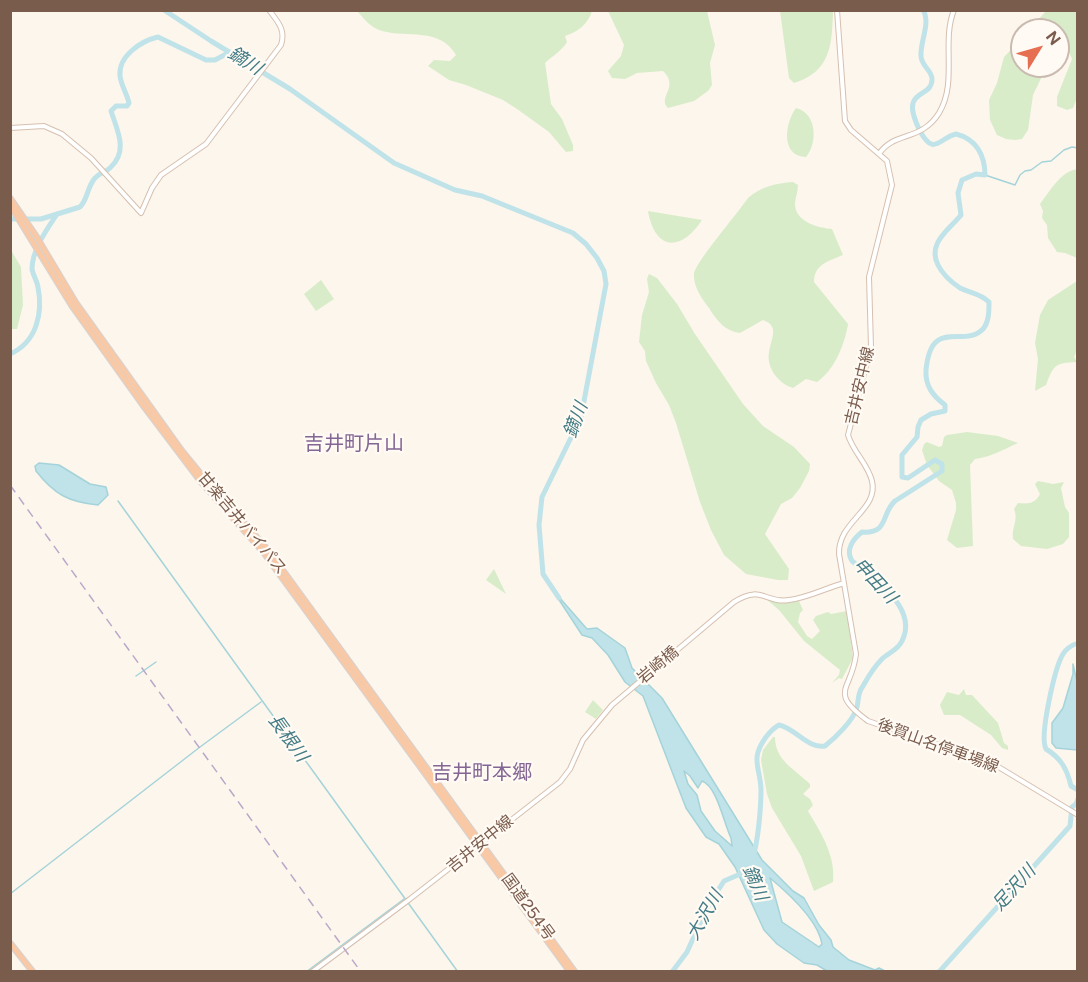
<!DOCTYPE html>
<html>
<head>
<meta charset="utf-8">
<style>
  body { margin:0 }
  #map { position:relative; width:1088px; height:982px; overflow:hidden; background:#fdf6ec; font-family:"Public Sans",sans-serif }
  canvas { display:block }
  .frame { position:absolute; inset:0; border:12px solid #7a5c4d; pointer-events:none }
  .north { position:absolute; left:1010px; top:18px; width:60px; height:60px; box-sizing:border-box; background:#fffaf3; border:2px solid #cabbb1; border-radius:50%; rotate:53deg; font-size:16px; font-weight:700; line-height:24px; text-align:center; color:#7a5c4d }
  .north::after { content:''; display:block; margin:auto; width:21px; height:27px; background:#e76f51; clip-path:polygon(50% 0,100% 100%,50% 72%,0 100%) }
</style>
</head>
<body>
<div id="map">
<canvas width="1088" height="982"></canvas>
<div class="frame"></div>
<div class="north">N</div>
</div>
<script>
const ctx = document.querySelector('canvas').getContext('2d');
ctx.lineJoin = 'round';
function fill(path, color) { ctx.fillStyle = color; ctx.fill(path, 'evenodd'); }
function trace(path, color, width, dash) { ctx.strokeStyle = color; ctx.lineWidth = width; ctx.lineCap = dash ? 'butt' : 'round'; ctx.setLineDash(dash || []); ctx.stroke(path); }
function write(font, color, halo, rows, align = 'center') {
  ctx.font = font + ' "Public Sans","Noto Sans JP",sans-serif'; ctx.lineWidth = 4.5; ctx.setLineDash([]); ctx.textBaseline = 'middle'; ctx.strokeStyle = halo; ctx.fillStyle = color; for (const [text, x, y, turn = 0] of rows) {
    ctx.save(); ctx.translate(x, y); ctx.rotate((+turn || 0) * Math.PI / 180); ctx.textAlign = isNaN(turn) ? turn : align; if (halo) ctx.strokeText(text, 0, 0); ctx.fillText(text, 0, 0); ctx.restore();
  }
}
const green = new Path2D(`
  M357,11H592C588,24 578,32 565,36L567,42C562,51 552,56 545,63L551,104L562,119L573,145V151L566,152L549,132L517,109L503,100L466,85L449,80L428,66L434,60L450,61L456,55C440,27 408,38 382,31C371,28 364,19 357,11Z
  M608,11H707L715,45L710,63L712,85L708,91L694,101L668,108C657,97 680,87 663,71L637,73L625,79L612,78L608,71L621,56L624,45Z
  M780,11H833C832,44 831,72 794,83L789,78Z
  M1046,11H1077V98L1073,108L1067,110L1057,106V97L1072,59L1069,52L1063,47L1058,51V30H1029Z
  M1022,38V66H1047L1033,95L1028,130L1022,139L1015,140L1006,139L997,135L990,120L989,100L997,83L1004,57Z
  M796,108C817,113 818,143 806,157C780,156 785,123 796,108Z
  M1077,169H1078L1077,258L1065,253L1057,252L1048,238L1047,225L1042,218L1043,211L1040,204C1051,190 1060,172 1077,169Z
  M793,182L798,185C798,192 795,198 795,204C795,222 819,228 832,229L843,255C829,261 814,264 814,282L848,324C845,343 835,370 817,382L806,379L793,388C779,384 766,368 769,352C771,339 780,326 763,320L740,333C725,331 717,321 709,308C702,299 693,286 694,274C695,263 738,213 748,198C760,187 777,183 793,182Z
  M648,211L702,220C681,252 655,251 648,211Z
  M11,250L21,267L23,305L17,329H11Z
  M649,274L657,278L677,304L695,334L743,404L763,426L794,447L810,464L809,471L800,488L792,498L781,504L765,534L789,569L788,580H778L746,574L724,555L711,530L700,502L676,423L669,405L656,383L646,361L645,351L639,342L642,315L649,292L647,279Z
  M321,280L334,299L316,311L304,294Z
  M1077,281V350L1074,357L1077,362C1054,363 1054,365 1046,385L1035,391L1038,359L1035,343L1040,315L1048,300Z
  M967,432L998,436L1018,443C1003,450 990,457 975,459L970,465L973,546L957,548L947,540L956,510V503L952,490L939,481L927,465L922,450L924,444L927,442L939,447L942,446L944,437L947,435Z
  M1038,481L1053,484L1064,482L1061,488L1065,507L1069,513V537L1063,544L1047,549L1021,546L1013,539C1011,528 1019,520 1014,509L1018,503C1028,504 1035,504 1040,494L1035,484Z
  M494,569L506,594L486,580Z
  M765,598L784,603L799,601L803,610L800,613L798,622L807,636L812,639L820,631L813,620L816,616L828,612L831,614L847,611L853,658L842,679L839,678L832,683L839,675L840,670L804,641L779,610Z
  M964,689L966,695H972L998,723L1004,743L1008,746V750L1002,748L991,735L960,715H944L940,705L947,692L959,695Z
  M593,700L603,710L596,719L585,712Z
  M773,737H775C775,761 795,769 810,784V787L803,794L810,799L813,805L808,811C821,833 836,856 833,882L814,891L801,856L772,808L767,794L761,760L763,750Z`);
const water = new Path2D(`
  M39,463L59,465L90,484L106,487L108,495L98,505C68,502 54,494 36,471L35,466Z
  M552,589L587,629L597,628L625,648L632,668L662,698L762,860L793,891L804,898L819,925L831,940L833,947L849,960L875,970L879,968L885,971H827L817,965L804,963L777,944L764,930L735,867L719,844L706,837L686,808L643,696L625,682L608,655L592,638L582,635ZM684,771L690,776L698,788L702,781C717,786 724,824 731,838L732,846L715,831L701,811L697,795L688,784ZM770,878C788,893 818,920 822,944L819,947L782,922Z
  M1073,664L1077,682V750L1056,748L1052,743V723L1063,708L1073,674Z`);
const stream = new Path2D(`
  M985,175L1015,185L1020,175L1025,171L1031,170L1042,162L1051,161L1064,150L1072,147L1078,148
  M118,501L458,972
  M136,676L156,662
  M10,894L200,747L261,702
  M306,972L404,899`);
const river = new Path2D(`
  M164,10L211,41L290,89L394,163L455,190L482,196L573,233L586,244L597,258L604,271L606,284L581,417L542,497L539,525L543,574L559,598
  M10,219H41L80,207C88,199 87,187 95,178C99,173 105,173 110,168C129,151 117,130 111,111L116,106H127L129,103C127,94 121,85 120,76C118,56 141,41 158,37L206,60H215L230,52
  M10,354C37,342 43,313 38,287C37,281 33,275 32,269C32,250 47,229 57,214
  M1078,643C1072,645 1066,649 1063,654C1055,667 1039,736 1046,749C1061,758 1067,769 1071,786L1078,790
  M753,857C758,842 761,807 761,791C761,768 749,760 766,737C770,732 773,728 779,725C795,728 808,749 825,746C835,738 854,720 857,707C859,699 857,694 863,686C868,677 874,667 882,659C888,653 898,650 902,641C919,608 873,578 852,561C845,550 853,539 862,532C889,534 881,513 895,501L942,471V464L935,460L908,478L902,477V455L917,437L918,427L921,420L931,414L945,411V405C933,396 925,386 926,370C931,316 964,349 983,329C989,322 989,311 989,302C980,293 970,293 960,288C951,282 943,275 938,265C927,243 949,230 961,215L958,193L962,180L976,174L985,175C985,155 976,139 956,134C939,138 934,157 920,131C898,87 931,100 932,80C933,71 921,66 921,56C920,41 931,23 923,10
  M672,972L687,952L707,908L724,881L745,872
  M939,972L1070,826L1072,807L1076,804L1078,799`);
const secondary = new Path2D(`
  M837,10L845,121L851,130L887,161L892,185L869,277L871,347L848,435C853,452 868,464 872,481C879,510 838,521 839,554L856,654C852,691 827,691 868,721L992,763L1078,815
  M10,128L44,126L62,134L91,158L141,213L152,188L161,175L206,144L281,45C286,30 278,22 269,10
  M879,154C894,131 921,142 939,113C958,82 941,42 954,10
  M312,972L410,899L560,782L570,769L583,740L612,705L734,602C762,584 765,604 789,600C807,598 826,588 844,583`);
const trunk = new Path2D(`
  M10,198L36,236L76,303L182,451L204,478L268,550L575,972
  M10,205L72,306L145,408L201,482L264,553L570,972
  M10,943L33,972`);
const rail = new Path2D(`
  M10,485L361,972`);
const streetNames = [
  ["吉井安中線",860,386,-77],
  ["甘楽吉井バイパス",242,523,50],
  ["岩崎橋",658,665,-40],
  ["後賀山名停車場線",938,746,20],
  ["吉井安中線",480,844,-39],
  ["国道254号",528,907,54]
];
const waterNames = [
  ["鏑川",245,61,32],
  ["鏑川",576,420,-70],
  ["申田川",875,581,47],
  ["長根川",288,738,54],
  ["鏑川",755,883,67],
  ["足沢川",1014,888,-48],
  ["大沢川",705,915,-60]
];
const quarterNames = [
  ["吉井町片山",354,444],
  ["吉井町本郷",482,773]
];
fill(green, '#d8ecc9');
fill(water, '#bfe3e8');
trace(water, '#a5d3da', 1.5);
trace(stream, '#a5d3da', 1.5);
trace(river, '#bfe3e8', 5);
trace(secondary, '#d6c0b0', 6);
trace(trunk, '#dad1cd', 7);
trace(secondary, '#fff', 4);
trace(trunk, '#f9c8a4', 4.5);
trace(rail, '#b9a8c9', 1.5, [9, 6]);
write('16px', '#7a5c4d', '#fffaf3', streetNames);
write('italic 18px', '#437c86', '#fffaf3', waterNames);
write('20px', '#846695', '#fffaf3', quarterNames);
</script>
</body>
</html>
